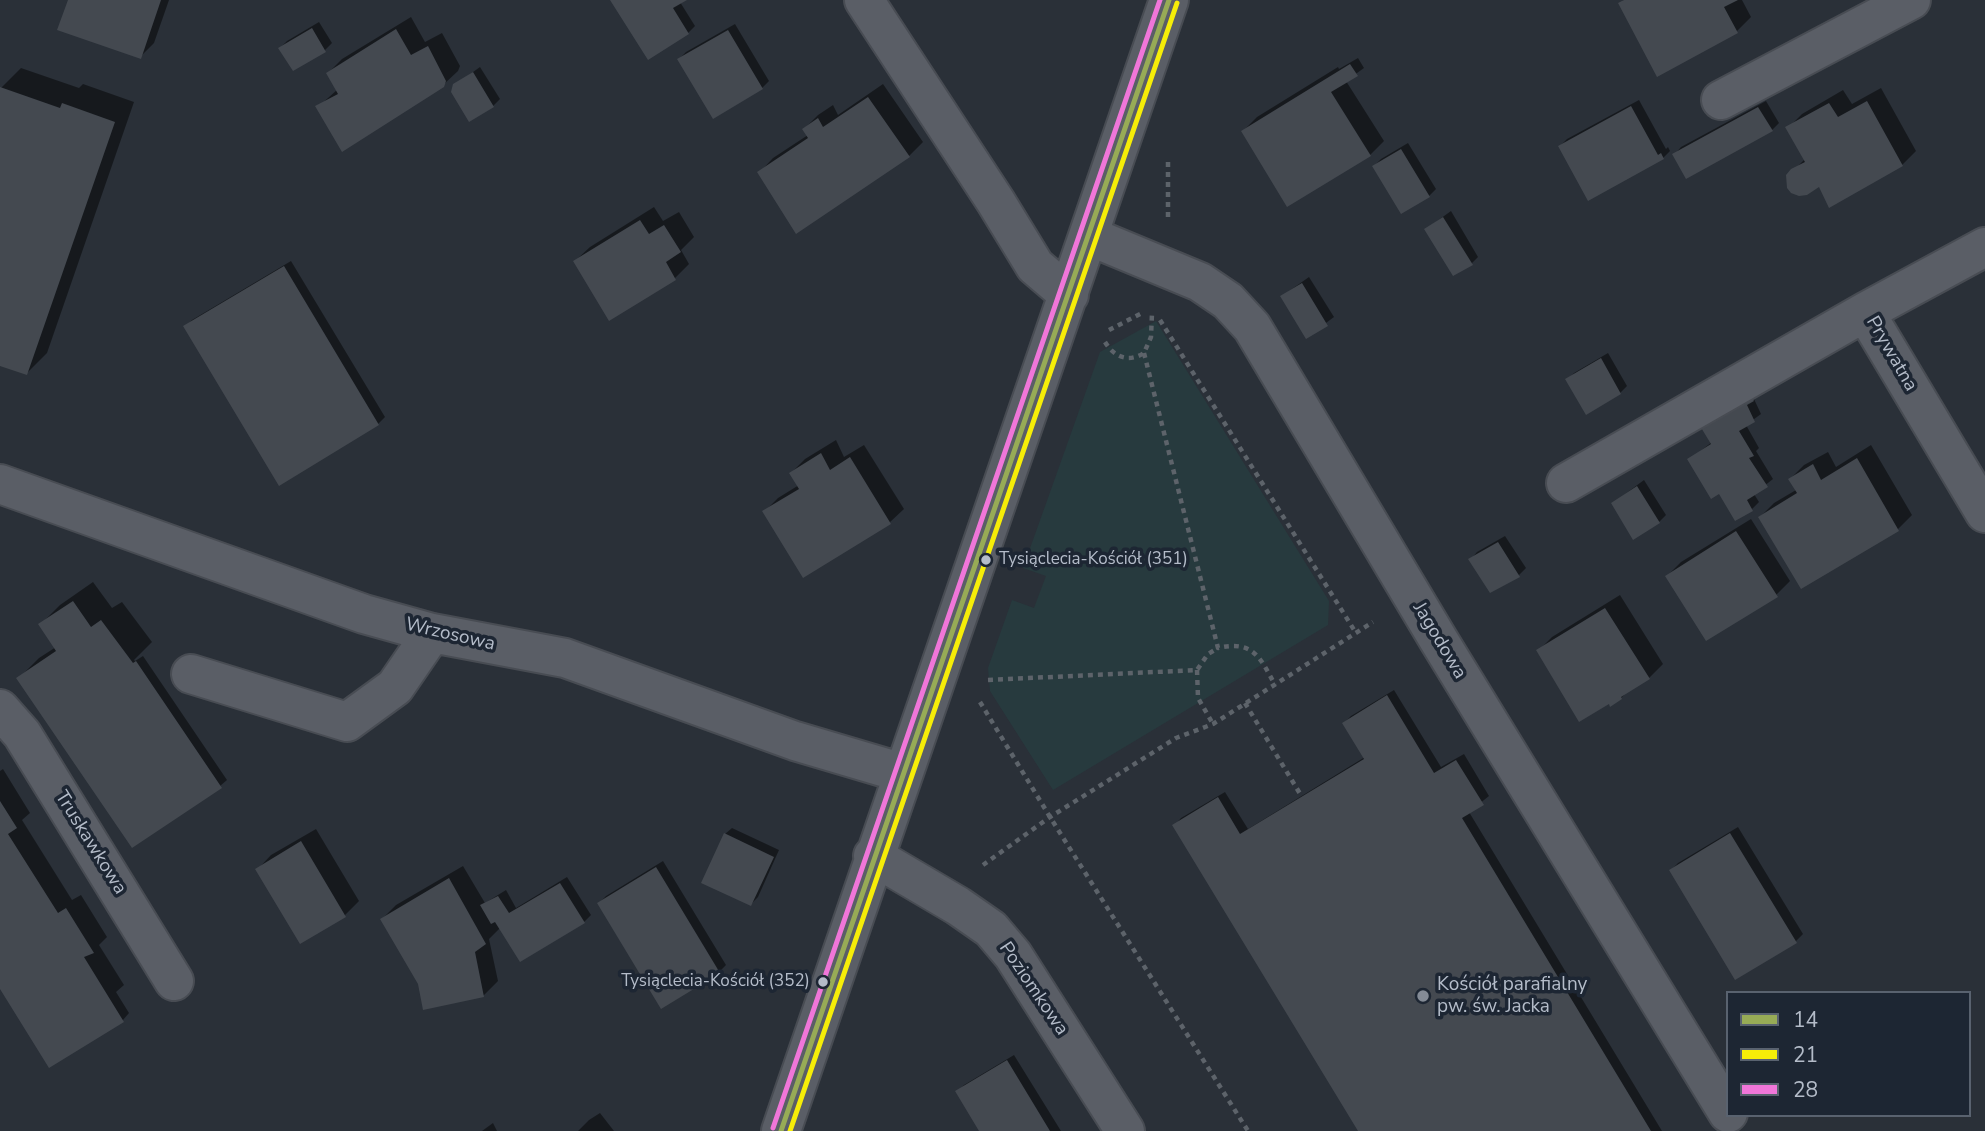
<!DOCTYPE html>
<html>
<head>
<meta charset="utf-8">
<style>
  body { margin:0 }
  #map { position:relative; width:1985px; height:1131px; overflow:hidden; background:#2a3038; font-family:"Nunito Sans",sans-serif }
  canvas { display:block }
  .legend { position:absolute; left:1726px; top:991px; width:245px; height:126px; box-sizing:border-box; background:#1d2633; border:2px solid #59626f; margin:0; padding:9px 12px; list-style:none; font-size:21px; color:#b4bcc9 }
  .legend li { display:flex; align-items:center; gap:14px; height:35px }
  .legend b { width:35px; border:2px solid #59626f }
</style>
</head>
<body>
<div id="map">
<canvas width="1985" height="1131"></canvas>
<ul class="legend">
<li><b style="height:9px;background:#97ab56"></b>14</li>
<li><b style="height:9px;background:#f6ed08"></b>21</li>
<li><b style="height:9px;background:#f076d9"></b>28</li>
</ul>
</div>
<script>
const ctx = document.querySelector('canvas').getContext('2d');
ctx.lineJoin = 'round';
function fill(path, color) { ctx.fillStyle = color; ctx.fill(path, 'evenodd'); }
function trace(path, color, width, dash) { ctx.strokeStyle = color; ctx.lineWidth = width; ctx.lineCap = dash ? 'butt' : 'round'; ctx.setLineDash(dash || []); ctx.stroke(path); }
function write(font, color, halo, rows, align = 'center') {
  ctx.font = font + ' "Nunito Sans",sans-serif'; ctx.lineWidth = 7; ctx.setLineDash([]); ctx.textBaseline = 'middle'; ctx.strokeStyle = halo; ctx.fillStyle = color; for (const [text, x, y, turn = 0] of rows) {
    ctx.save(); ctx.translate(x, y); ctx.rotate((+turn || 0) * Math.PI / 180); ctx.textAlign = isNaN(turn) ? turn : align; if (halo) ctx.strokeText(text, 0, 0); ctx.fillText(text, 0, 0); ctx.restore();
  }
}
const green = new Path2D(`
  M1156,321L1329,601L1328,625L1053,790L990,691L988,668L1012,600L1034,608L1046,576L1023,568L1100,352Z`);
const shadow = new Path2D(`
  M69,0H169L154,43L140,57Z
  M612,0H683L680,2L695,26L688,33Z
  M1624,0H1742L1751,17L1737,31L1620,4Z
  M411,17L425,42L442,33L460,66L458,71L443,85L318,107L338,89L328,73L342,59Z
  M319,22L332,43L325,50L294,69L280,48L287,41Z
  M735,24L769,81L762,88L713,117L679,59L686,52Z
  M1358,58L1364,68L1346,81L1384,141L1370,155L1243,131L1257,117L1338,67L1339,69Z
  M480,67L500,99L493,106L455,85Z
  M21,68L79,88L83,84L134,102L47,353L27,373L0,364V89Z
  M883,84L923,142L909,156L759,173L773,158L808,135L804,129L818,115L833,105L838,115Z
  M1881,88L1916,151L1902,165L1830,205L1820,185L1788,176L1805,159L1788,128L1802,114L1843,90L1852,104Z
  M1639,100L1666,149L1668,147L1670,151L1663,158L1560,146L1567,139Z
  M1766,101L1779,123L1772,130L1675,154L1681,147Z
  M1408,143L1436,189L1429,196L1374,166L1381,159Z
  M654,207L663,221L679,212L694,237L681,250L689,264L675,278L610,319L575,261L590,247Z
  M1451,211L1478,257L1471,264L1426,229Z
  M291,261L385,417L378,424L185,327L192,320Z
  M1309,277L1334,317L1307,337L1282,296Z
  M1608,353L1627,386L1620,393L1567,380L1574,373Z
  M1760,393L1754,399L1761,414L1746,425L1759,448L1756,451L1773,479L1754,494L1759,502L1752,509L1720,492L1689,460L1712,442L1699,422Z
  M836,440L844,457L864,445L904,509L889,523L764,512L778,498L799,485L791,473L805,459Z
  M1871,445L1912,515L1898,529L1802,587L1760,517L1774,503L1796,490L1790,479L1804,465L1828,452L1836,467Z
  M1644,480L1666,515L1659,522L1613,503Z
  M1751,519L1790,581L1776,595L1667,576L1681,562Z
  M1505,536L1526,568L1519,575L1471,559L1477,552Z
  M93,582L112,608L122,602L152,642L134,660L135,661L143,656L227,780L220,786L19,678L39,658L56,647L40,625L60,605Z
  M1620,595L1663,664L1649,678L1630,689L1621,698L1538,651L1552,637Z
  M1394,690L1441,767L1464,754L1489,796L1469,812L1662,1131H1360L1175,825L1181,818L1225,792L1248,829L1365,757L1344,723L1351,716Z
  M3,769L30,813L22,820L72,900L81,895L107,937L99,945L124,985L116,992L129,1013L123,1020L0,985V771Z
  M1738,827L1803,934L1796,941L1735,977L1671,870L1678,863Z
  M732,828L779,850L758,897L751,904L725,834Z
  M316,829L359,901L345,915L300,941L257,870L271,855Z
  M663,861L726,965L719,972L662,1006L599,903L606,896Z
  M463,866L485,903L506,890L516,908L567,877L591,915L584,922L521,960L501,927L489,939L498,981L484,995L419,983L382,919L396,905Z
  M1014,1055L1061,1131H981L957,1092L964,1085Z
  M600,1113L614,1131H578L589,1120Z
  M493,1123L497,1131H482Z`);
const building = new Path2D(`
  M68,0H161L141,59L57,30Z
  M610,0H687L673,8L689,34L648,60Z
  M1624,0H1738L1724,7L1738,33L1657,77L1618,3Z
  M312,28L326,52L293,71L278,48Z
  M396,29L411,55L428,46L446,81L444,87L342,152L315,106L338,94L326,73Z
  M728,30L763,89L713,119L677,59Z
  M1350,64L1358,76L1331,92L1371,156L1287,207L1241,131Z
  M473,72L494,107L469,122L451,92L453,84Z
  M0,87L60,108L62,103L115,122L27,375L0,366Z
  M868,97L910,157L796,234L757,172L808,138L802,129L818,118L823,127Z
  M1867,101L1903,166L1829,208L1819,187L1807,195L1799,196L1791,193L1787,188L1786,175L1791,169L1805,162L1785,127L1829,103L1838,117Z
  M1631,106L1658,155L1661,153L1664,159L1588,201L1558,146Z
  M1758,107L1773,131L1686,179L1672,154Z
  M1401,149L1430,197L1401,214L1372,166Z
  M1443,217L1473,265L1453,276L1424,229Z
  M640,220L649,234L664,225L681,252L666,262L676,280L609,321L573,261Z
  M284,266L379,425L279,486L183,326Z
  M1302,283L1328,326L1306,339L1280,296Z
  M1601,358L1621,394L1586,415L1565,379Z
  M1749,393L1754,401L1747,405L1755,422L1739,431L1754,456L1749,458L1768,487L1747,500L1753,511L1735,521L1719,494L1711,499L1687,459L1711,444L1697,421Z
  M821,453L830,470L850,457L891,524L803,578L762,511L799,489L789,473Z
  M1857,458L1899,531L1801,589L1758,517L1797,493L1788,479L1813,464L1821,480Z
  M1637,486L1660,523L1633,540L1611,503Z
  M1736,531L1778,597L1706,641L1665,576Z
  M1498,542L1520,577L1490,593L1468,559Z
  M73,601L91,627L101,620L133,663L136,661L222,788L132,848L16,678L56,651L38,624Z
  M1605,608L1650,679L1621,697L1622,699L1610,707L1609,704L1579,722L1536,650Z
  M1387,695L1434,773L1456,760L1484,805L1462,818L1651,1131H1358L1172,825L1218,797L1240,834L1364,759L1342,723Z
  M0,801L17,828L8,834L58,913L66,908L94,953L84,957L124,1022L49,1068L0,989Z
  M724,833L774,857L751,906L701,883Z
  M1730,833L1797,943L1735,980L1669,870Z
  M301,841L346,917L300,944L255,869Z
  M656,867L720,973L661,1009L597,903Z
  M449,878L486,944L475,952L484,997L423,1010L418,984L380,919Z
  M560,883L585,923L520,962L495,922L491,924L480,905L498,896L509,913Z
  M1007,1060L1050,1131H979L955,1091Z`);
const path = new Path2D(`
  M1168,217V159
  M1160,320L1356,633
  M1109,330L1144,312
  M1105,342C1114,357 1128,363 1144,353L1151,337L1152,313
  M1144,353L1218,648C1253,640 1260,657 1275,685
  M1197,670L1198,698L1213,724
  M988,680L1197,670L1208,654L1218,648
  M980,702L1050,817L1248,1131
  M1245,703L1302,797
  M983,865L1050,817L1176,738L1213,724L1373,622`);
const minor = new Path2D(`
  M864,0L996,202L1035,266L1069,295
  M1721,100L1911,0
  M1089,236L1200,282L1228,301L1252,327L1438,639L1728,1113
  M1985,247L1865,312L1985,513
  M1566,483L1865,312
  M0,484L364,614L432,633L565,658L795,741L903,773
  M191,674L347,722L395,687L432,633
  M0,709L22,734L174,981
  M873,856L958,906L991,929L1013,955L1125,1131
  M781,1131L1169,0`);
const bus1 = new Path2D(`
  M781,1131L1169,0`);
const bus2 = new Path2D(`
  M790,1131L1177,3`);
const bus3 = new Path2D(`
  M773,1128L1160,0`);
const markers = [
  [986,560,6,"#b4bcc9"],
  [823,982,6,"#b4bcc9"],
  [1423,996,7,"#848b96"]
];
const busNames = [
  ["Tysiąclecia-Kościół (351)",999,560],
  ["Tysiąclecia-Kościół (352)",810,982,"right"]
];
const streetNames = [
  ["Prywatna",1891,354,60],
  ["Wrzosowa",450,635,13],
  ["Jagodowa",1439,641,59],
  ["Truskawkowa",90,843,58],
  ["Poziomkowa",1033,989,56]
];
const poiNames = [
  ["Kościół parafialny",1437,985],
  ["pw. św. Jacka",1437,1007]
];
fill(green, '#273a3e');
fill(shadow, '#0007');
fill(building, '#444950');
trace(minor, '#484c53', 42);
trace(path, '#5d636a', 4.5, [5, 5]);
trace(minor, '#5a5e66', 38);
trace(bus1, '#97ab56', 5);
trace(bus2, '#f6ed08', 5);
trace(bus3, '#f076d9', 5);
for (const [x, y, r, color] of markers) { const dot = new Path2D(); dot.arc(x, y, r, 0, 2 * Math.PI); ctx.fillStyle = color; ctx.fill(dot); trace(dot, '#1d2633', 2.5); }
write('17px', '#b4bcc9', '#1d2633', busNames, 'left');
write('19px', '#b4bcc9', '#1d2633', streetNames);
write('19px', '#b4bcc9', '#1d2633', poiNames, 'left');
</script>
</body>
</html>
